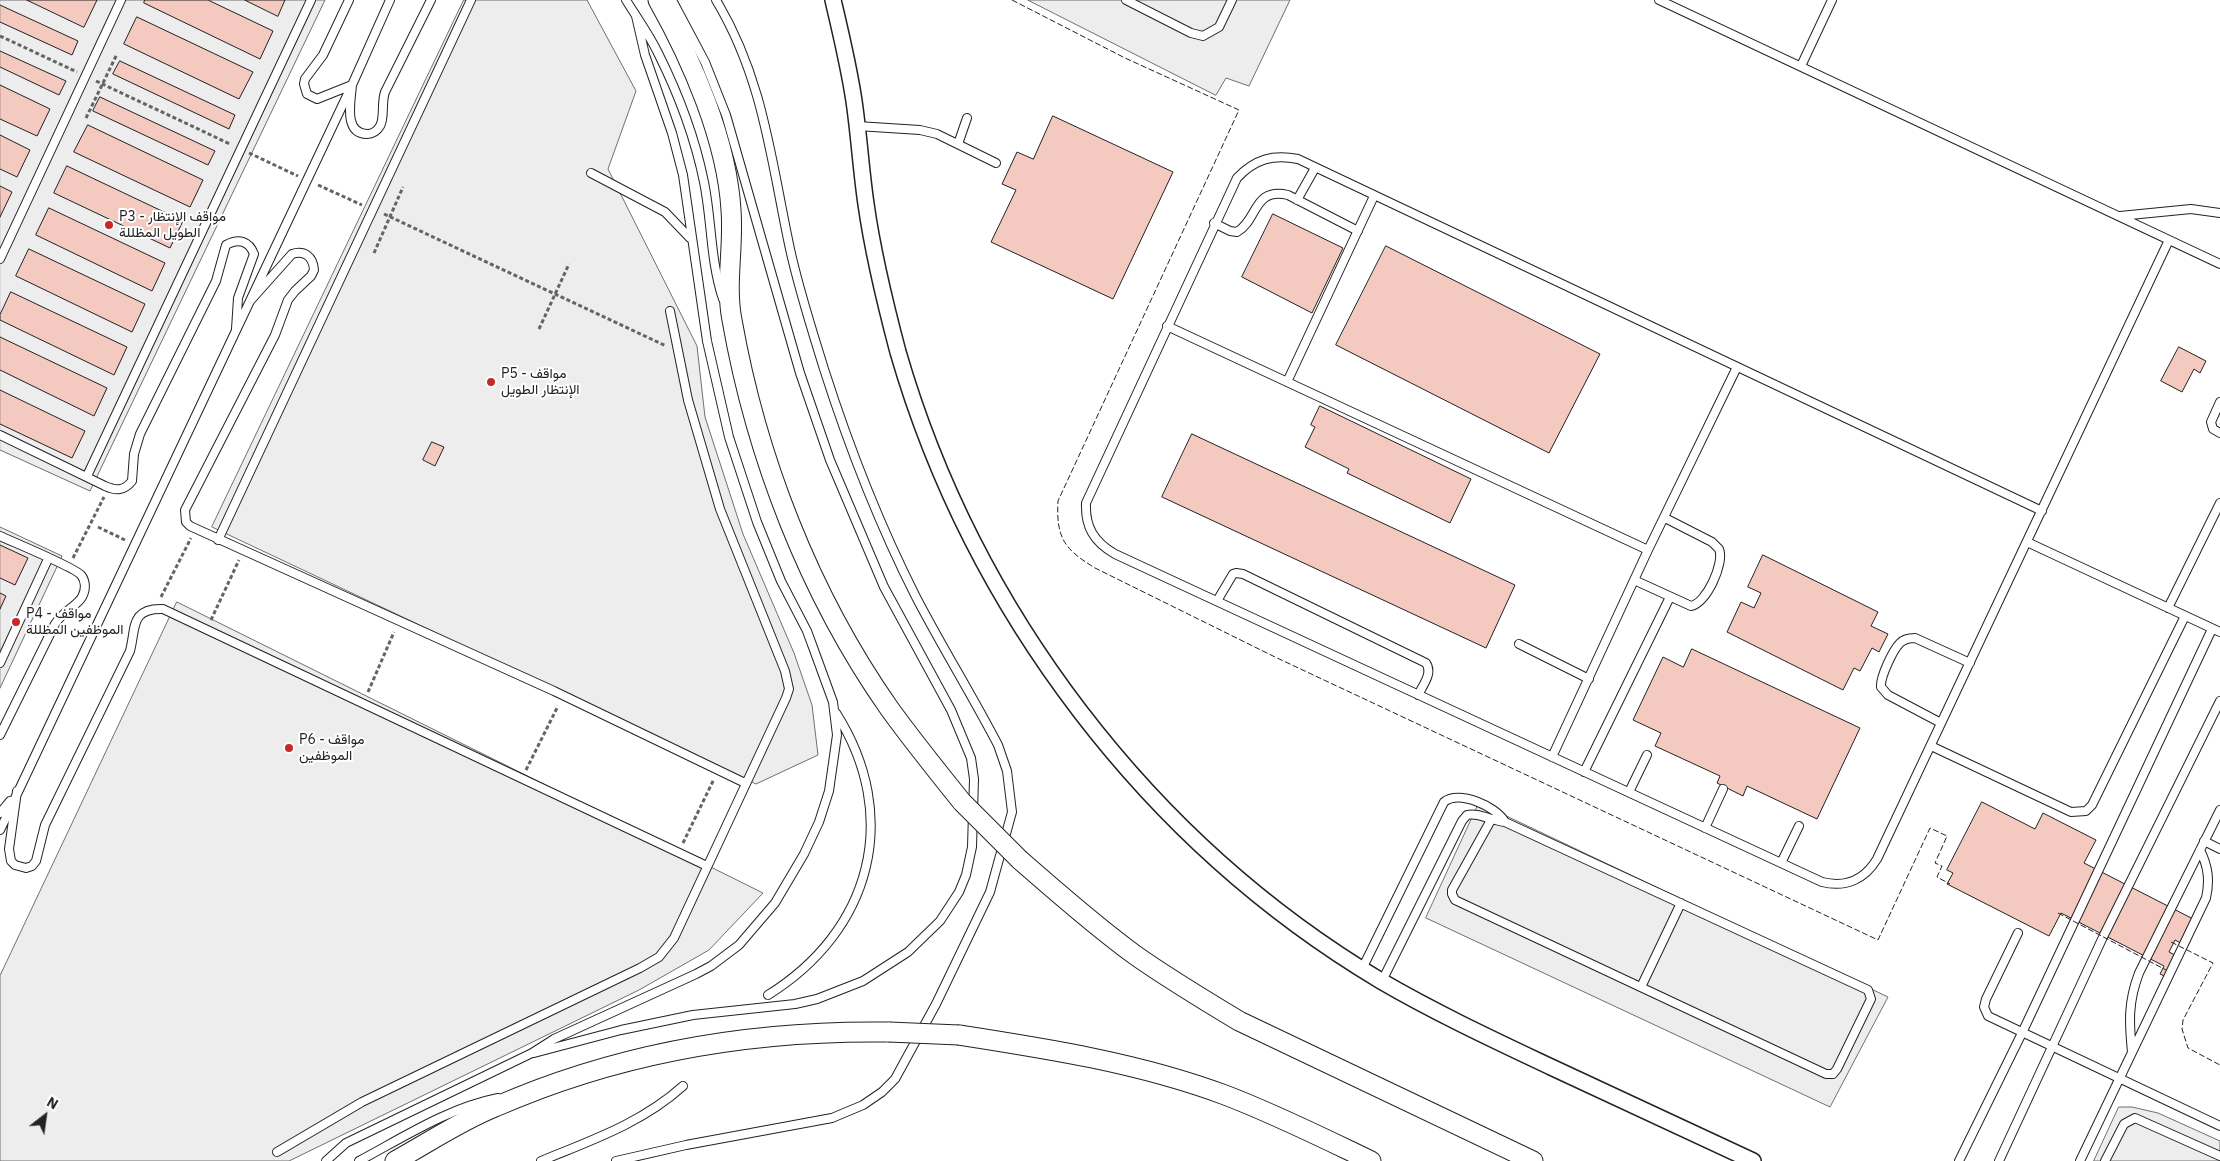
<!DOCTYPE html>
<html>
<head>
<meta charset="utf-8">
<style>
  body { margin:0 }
  #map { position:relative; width:2220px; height:1161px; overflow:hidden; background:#fff; font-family:"IBM Plex Sans",sans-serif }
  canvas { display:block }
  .north { position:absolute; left:20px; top:1091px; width:50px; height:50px; -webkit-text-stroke:4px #fff; paint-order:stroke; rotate:30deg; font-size:14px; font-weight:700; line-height:20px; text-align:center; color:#222 }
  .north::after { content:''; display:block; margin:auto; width:18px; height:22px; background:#222; clip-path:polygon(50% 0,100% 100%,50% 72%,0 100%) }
</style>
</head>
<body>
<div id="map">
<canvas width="2220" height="1161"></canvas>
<div class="north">N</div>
</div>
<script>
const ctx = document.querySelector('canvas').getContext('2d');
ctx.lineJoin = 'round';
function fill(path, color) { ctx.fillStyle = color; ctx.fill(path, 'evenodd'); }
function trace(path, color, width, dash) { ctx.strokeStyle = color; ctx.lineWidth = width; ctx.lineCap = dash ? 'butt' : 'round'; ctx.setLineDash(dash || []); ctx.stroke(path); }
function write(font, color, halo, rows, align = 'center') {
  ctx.font = font + ' "IBM Plex Sans",Vazirmatn,sans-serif'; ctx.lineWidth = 4; ctx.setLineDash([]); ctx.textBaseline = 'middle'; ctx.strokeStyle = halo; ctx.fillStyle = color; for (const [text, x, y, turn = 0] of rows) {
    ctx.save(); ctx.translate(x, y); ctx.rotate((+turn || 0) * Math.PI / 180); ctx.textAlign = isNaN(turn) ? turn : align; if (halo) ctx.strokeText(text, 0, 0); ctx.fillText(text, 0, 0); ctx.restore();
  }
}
const parking = new Path2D(`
  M0,0H325L90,491L0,450Z
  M464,0H587L636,91L608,169L697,346L705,417L743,534L794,653L812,705L818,755L756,784L212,527Z
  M1028,0H1290L1249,86L1226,78L1216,95Z
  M0,527L62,556L0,688Z
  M177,602L763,893L709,950L639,990L289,1161H0V976Z
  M1479,803L1888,997L1830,1107L1426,918Z
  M2119,1107H2132L2158,1113L2220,1141V1161H2094Z`);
const building = new Path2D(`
  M27,0H97L84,27Z
  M145,0H208L273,31L260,59L144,3Z
  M245,0H285L278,16Z
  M0,5L78,41L72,55L0,22Z
  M137,17L253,72L239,99L124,44Z
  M0,51L66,81L59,95L0,67Z
  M120,61L235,115L229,129L113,74Z
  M0,85L50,109L37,136L0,119Z
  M100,97L215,151L208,165L93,111Z
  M1053,116L1173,172L1113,299L991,242L1016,190L1002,184L1017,152L1033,159Z
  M88,125L203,180L190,207L74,152Z
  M0,135L30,150L17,177L0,169Z
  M67,166L183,221L170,248L54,193Z
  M0,186L12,192L0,217Z
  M49,208L165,263L152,291L36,235Z
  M1273,214L1343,248L1312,313L1242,277Z
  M1386,246L1600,354L1549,453L1336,345Z
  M29,249L145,304L132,332L16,276Z
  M11,292L127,347L114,375L0,320V315Z
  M0,337L107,388L94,416L0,370Z
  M2179,347L2206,361L2200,373L2194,369L2182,392L2161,381Z
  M0,390L85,431L72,458L0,424Z
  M1320,406L1471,479L1450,523L1347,473L1349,469L1305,447L1315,427L1311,425Z
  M1192,434L1515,585L1486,648L1162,497Z
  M432,442L444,447L435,466L423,460Z
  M0,545L28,558L15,585L0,578Z
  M1763,555L1878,612L1871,626L1888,634L1879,652L1872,648L1860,671L1854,668L1843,690L1727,632L1741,602L1754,608L1761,593L1748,587Z
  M0,593L6,596L0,609Z
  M1692,649L1860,728L1817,819L1747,786L1743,796L1717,783L1720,776L1655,746L1661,733L1633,720L1663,657L1683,667Z
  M1982,802L2035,829L2043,813L2096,840L2084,863L2199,922L2186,946L2175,940L2169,952L2181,958L2171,979L2160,974L2164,966L2061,913L2049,936L1947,884L1953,873L1947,870Z`);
const path = new Path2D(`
  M0,36L77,72
  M96,81L230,144
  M86,118L117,54
  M249,153L298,176
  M318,185L362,205
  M384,214L666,346
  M374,253L403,187
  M539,329L569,264
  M98,527L125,540
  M73,558L104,497
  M161,597L191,538
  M211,620L239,560
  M368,692L394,632
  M526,770L558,706
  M683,843L714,779`);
const service = new Path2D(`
  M349,0L323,55L305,79L304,84L307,94L317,99L352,85C351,100 343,134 367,134C372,134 377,131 380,126C385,118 381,103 385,92L431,0
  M626,0C637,18 649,34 658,53C678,93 695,138 704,182C712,221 710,260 723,299
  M1126,0L1191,33L1203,36L1219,27L1232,0
  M1659,0L2220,264
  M1801,66L1832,0
  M857,126L920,130L937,134L996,163
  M958,144L967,118
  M591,173L665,212L690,238
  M1297,200L1315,168
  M2120,216L2191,209L2220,213
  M1214,223L1230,231L1237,232C1258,220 1253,187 1288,195L1358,231
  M0,259L121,0
  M250,301L292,254C304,250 313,256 314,270L311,276L295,291L288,300L275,335L185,510L186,522L190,526L554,691L745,783
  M1167,326L1648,550
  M1287,382L1374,196
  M2220,402L2211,422L2213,429L2220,433
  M0,435L105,486C116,491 124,491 132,481L134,454L140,434L216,281L226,245C239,238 249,241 254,254L238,298L236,329
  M87,476L311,0
  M2042,511L1298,159C1273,154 1255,159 1237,178L1086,503C1085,527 1094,542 1115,554L1822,882C1846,888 1865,879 1877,859C1974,652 2072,446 2169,240
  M0,536C13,542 76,568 81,575C86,581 86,590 82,597C77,606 63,611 55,624L0,735
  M218,540L471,0
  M2027,542L2220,632
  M1634,580L1691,606C1706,604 1725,563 1719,549L1712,542L1665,518
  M1217,601L1233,574L1236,573L1243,574L1426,663C1433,673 1423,685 1418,695
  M2168,608L2220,503
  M1519,644L1589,679
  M0,663L48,559
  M1941,723L1888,695L1881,687C1880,677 1893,650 1900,643C1904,639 1909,638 1915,638L1970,663
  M1931,746L2071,812L2086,811L2092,805L2185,616
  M1552,757L1648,550L1737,367
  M1584,772L1670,597
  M17,791L9,849L11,861L15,865L26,868L32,866L36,861L45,825L130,651C136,628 130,608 163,609L707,866
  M1629,792L1647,755
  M0,813L10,801
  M1705,828L1723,789
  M0,830L352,85L390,0
  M2204,841L2220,849
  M1781,863L1799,826
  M2018,933L1986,999L1984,1007L1988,1016L2220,1126
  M1362,969L1444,802C1459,790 1496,806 1505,822
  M1382,981L1462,821L1467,815C1478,812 1492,821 1505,822L1868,990L1871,999L1837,1069L1833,1074H1826L1455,900L1452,894V890L1491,820
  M1641,987L1681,903
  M768,995C871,931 902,817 836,713
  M2132,1052C2129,1022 2128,1002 2139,973L2220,810
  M534,1053L621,1030L693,1015L795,1004L817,999L863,981L908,952L940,921L959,892L966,875L972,847L974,779L971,758L951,710L884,587L830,460L800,373L726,115L705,62L672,0
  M277,1152L362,1102L640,968L659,957L674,938L786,698L789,689L785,671L720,509L688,400L670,311
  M326,1161L346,1143L532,1053L554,1039L696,974L711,966L739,945L775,903L804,854L819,822L829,791L837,735L833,702L814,650L807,631L781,581L757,522L729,437L707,341L683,175L672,133L645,55L636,16
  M359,1161C404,1137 448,1108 498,1098
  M541,1161C592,1140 642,1123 683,1086
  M616,1161L686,1145L832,1118L863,1105L882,1092L895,1079L936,1004L990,892L1012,812L1007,771L998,745C972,695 942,647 916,597C879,524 849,447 824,369C812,330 799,290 790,249C771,161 764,80 716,0
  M1959,1161L2022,1033L2212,629
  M1999,1161L2103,937L2220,701
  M2080,1161L2206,898C2210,880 2208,866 2200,850
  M2105,1161L2124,1124L2135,1118L2220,1156`);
const minor = new Path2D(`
  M833,0C841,34 849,67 854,101C859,135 861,170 866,204C873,254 885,303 898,352C973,611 1148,842 1381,981C1436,1013 1494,1040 1551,1067C1619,1098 1686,1130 1753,1161`);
const tertiary = new Path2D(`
  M658,0C692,60 727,141 731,210C734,247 725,284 732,320C756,456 809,594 889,708C912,740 937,771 962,802
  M1020,860C1058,893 1095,926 1135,955C1169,979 1204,1000 1239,1021L1533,1161
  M959,1035C1049,1049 1139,1063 1225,1095C1275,1114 1323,1138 1371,1161
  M395,1161C428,1143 460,1121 495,1107C620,1052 753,1030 889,1032`);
const tertiaryBridge = new Path2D(`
  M962,802L1020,860
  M889,1032L959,1035`);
const fence = new Path2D(`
  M1012,0L1125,58L1239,110L1058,501C1056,538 1064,549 1095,568L1275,657L1878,940L1930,828L1947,836L1935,863L1942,866L1937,877L1950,884
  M2058,913L2166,970
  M2171,942L2213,963L2183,1020L2182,1029L2188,1048L2220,1065`);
const markers = [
  [109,225,5,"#c62828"],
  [491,382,5,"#c62828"],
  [16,622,5,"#c62828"],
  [289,748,5,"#c62828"]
];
const poiNames = [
  ["P3 - مواقف الإنتظار",119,217],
  ["الطويل المظللة",119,233],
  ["P5 - مواقف",501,374],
  ["الإنتظار الطويل",501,390],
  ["P4 - مواقف",26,614],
  ["الموظفين المظللة",26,630],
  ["P6 - مواقف",299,740],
  ["الموظفين",299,756]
];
fill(parking, '#ededed');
trace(parking, '#6f6f6f', 1);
fill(building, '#f3c9c0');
trace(building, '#222', 1);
trace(service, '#222', 10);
trace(minor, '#222', 18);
trace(tertiary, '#222', 21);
trace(path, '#646464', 3, [4, 2.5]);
trace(service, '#fff', 8);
trace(minor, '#fff', 15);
trace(tertiary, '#fff', 19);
trace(tertiaryBridge, '#222', 21, []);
trace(tertiaryBridge, '#fff', 19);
trace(fence, '#222', 1, [6, 2.5]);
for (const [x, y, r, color] of markers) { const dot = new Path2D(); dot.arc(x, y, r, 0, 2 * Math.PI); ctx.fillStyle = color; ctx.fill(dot); trace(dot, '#fff', 2); }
write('14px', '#222', '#fff', poiNames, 'left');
</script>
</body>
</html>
